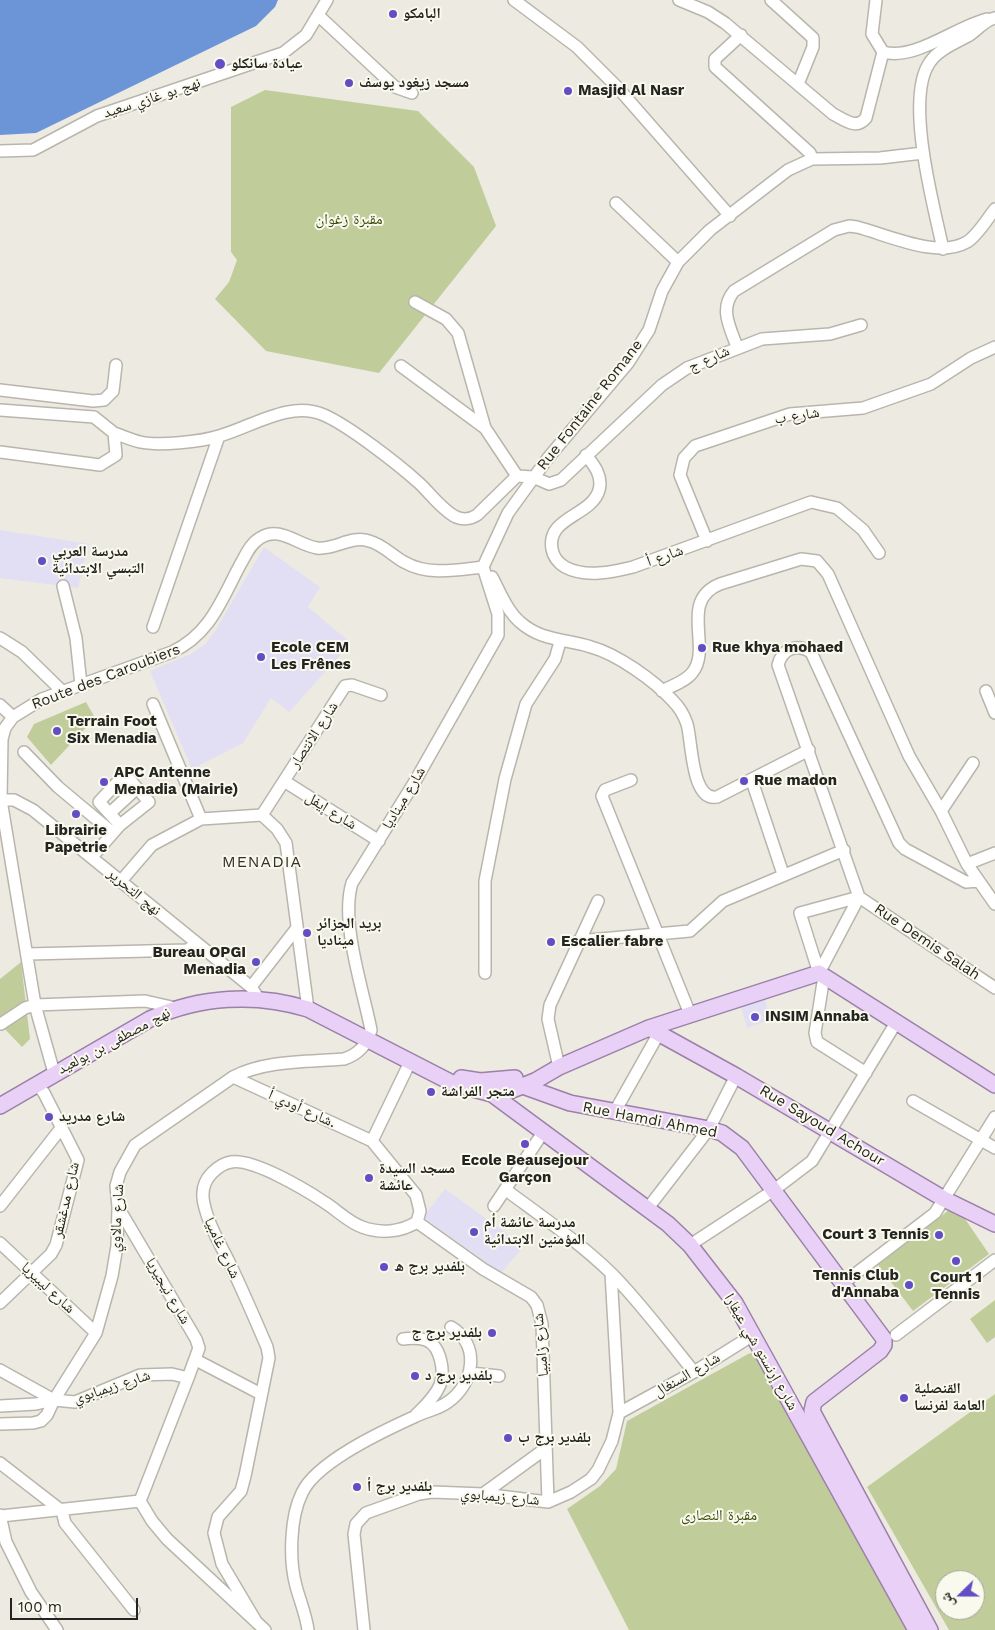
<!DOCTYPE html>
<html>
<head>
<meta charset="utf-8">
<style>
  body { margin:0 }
  #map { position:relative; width:995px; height:1630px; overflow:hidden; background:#edebe1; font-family:"Work Sans","Noto Naskh Arabic",sans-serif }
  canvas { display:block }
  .north { position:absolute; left:935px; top:1570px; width:50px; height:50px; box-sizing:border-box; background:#faf9ee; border:1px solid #a4a49c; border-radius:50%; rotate:248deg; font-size:14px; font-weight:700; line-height:20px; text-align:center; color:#242420 }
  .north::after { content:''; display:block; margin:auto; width:18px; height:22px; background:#634dc5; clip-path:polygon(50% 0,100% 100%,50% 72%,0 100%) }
  .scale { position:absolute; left:10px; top:1598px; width:128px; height:22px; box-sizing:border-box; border:2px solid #242420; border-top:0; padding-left:6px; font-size:15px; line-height:18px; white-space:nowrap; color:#242420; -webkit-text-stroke:4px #faf9ee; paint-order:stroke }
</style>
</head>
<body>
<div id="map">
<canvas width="995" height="1630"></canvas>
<div class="north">ش</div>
<div class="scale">100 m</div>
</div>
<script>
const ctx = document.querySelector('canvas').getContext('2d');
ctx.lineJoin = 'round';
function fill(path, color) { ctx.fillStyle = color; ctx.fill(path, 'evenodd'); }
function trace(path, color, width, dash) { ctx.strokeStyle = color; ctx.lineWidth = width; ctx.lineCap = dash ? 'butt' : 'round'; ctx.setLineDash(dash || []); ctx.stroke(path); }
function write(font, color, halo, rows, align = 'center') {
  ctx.font = font + ' "Work Sans","Noto Naskh Arabic",sans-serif'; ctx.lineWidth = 4; ctx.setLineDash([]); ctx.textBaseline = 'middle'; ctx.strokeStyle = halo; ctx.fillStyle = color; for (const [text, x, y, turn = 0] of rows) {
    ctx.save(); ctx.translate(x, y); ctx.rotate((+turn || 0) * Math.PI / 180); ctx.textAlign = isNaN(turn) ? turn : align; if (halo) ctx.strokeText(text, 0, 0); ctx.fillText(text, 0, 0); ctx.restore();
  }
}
const education = new Path2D(`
  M0,530L89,544L78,588L0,578Z
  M264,547L320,587L308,607L351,643L289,712L271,698L243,743L192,769L150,671L193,653L205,644L215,631Z
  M765,998L768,1012L766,1021L747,1028L741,1007Z
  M445,1189L524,1246L501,1273L423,1217Z`);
const green = new Path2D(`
  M265,90L418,111L474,167L496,226L379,373L266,351L215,299L229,282L237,260L231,252V107Z
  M86,702L95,718L51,765L27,737L34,724Z
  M21,962L30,1039L22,1047L0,1024V979Z
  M949,1210L963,1216L989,1254L913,1311L878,1265Z
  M995,1300V1337L987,1343L970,1319Z
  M758,1351L909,1630H629L567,1509L600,1486L616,1469L627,1421L748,1354Z
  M995,1394V1630H949L867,1487ZM945,1580H975V1610H945Z`);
const water = new Path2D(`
  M0,0H278L275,7L256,26L36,133L0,135Z`);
const minor = new Path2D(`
  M514,0L577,47L618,88L730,216
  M679,0L708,12L725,23L833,114C845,120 856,130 866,118L883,52
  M771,0L813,38V47L798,84
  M876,0L872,34L883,52C915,61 955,27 987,19
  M319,16L395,87L412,93
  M741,35L715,59V67L810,153L812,159
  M0,151L33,150L97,116L283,53L306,35L327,0
  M616,203L678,262
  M943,249C934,207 904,98 930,62C938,50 955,43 968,36C978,30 984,20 995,18
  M415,302L446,319L458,333L485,428L517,476
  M737,347C730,327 719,309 734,291L834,230L849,226L857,227C888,235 937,259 967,242C978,235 987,219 995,209
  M401,366L485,428
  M0,390L93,401L104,400L113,391L116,365
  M0,410L94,417L114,433L116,455L100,465L0,452
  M114,433C123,436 131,440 140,442C159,446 200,442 219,436C252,427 289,400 324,415C349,426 398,464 419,483C430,493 442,510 456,517C463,520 471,519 477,515L517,476L533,477L549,484L561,480L662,385L687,368L762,339L830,334L861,325
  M586,455C594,465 603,476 599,490C592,516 546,517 552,549C553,556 558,563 565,567C585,578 613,572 633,567L811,502L837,508L863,530L879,553
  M707,541L680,475L684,458L695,446L790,414L863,408L931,384L971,358L995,347
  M483,567L508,513L548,458L628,363L649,330L662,291L678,262L710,230L788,170L812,159L880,158L923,153
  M492,577C500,592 507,611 520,622C541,641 566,639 591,647C617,654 655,681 673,701C679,707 684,715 687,724C692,740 691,802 717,797L809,750
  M63,586L76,638L81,685
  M153,627L219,436
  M0,638L22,652L62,691
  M662,691C671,686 685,682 692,673C713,648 678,601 720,584L801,559L817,561L828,574L909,756L941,811L967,864L995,904
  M986,691L995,713
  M153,704L201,819
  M0,705L13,717
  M24,752L58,787L113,833
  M631,780L605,790L602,796L690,1014
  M284,781L379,841
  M752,781L783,874
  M0,800H14L33,810L251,987L259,999
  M941,811L973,763
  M110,813L137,788L125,774L99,802L120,825
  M262,815L345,686L352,685L381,695
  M92,857L120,825L149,802L137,788
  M967,864L995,853
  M121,881L152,845L201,819L262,815L277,829L286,843L308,1009
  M578,941L690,931L723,901L844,850
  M28,954L187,950L196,944
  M485,973V881L505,779L526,704L555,659L560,642
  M819,973L859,897L778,665C782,649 796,643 811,652L899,843L905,849L966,882L979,881
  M819,973L800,913L859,897L995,988
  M824,976L815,1033L817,1042L866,1073
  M251,987L296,929
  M1,1024L25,1008L35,1005L145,1001L176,1008
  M559,1067L548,1019L550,1005L598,901
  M54,1073L35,1005L1,800L2,739L5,728L13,717L42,699L172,652C210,634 221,601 240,565C246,555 250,544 260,538C280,525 297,545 317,548C335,550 351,535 369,541C382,544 393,556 404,562C428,576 457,570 483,567
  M233,1077L372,1141
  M913,1101L995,1148
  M614,1113L659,1033
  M506,1190C541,1216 579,1242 611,1273C641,1303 667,1339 694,1372
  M0,1206L62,1127
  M494,1206L544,1131
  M118,1207L196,1339L199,1348L188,1378
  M648,1208L709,1129L736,1076
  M417,1222L483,1269L531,1297L537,1305L542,1324L548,1502
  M0,1243L96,1333
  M690,1245L774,1190L812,1161L897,1021
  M842,1284L935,1213L995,1117
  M0,1303L51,1254L56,1245L78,1160L44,1093L37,1084
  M896,1335L995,1260
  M403,1339C411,1338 419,1338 426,1340C441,1346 445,1372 440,1385C435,1397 425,1406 416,1415
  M196,1360L261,1394
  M0,1370L54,1400
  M470,1373L499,1376
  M0,1406L36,1404L54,1400L75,1402L140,1375L172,1374L188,1378L140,1501L152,1521L167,1539L265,1630
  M619,1413L694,1372L753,1335
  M0,1424L33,1423L41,1421L47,1415L54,1400L96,1333L112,1276L117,1246L118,1207L116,1186L120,1172L135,1145L233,1077C266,1060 307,1062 344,1059C359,1054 367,1045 371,1030C363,989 340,922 352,883L414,783L498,635V614L483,567
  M0,1463L62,1511L65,1523L134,1610
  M483,1494L545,1449
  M0,1515L6,1542L31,1592L57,1630
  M1,1516L140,1501
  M257,1623L222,1564L214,1533L218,1517L241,1491L245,1476L269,1358L267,1347C255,1319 243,1291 230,1264C221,1245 210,1229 205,1208C201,1195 202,1183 212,1173C217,1168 224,1163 231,1162C253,1158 306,1190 324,1202C337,1210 348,1222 362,1227C381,1234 401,1232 417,1222L420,1211L416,1195L372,1141L411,1060
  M308,1630C306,1615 300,1601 296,1586C289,1560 290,1517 302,1493C316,1462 383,1431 414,1417C425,1411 437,1410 448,1402C474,1384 481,1345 451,1327
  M364,1630L354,1534L356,1524L366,1513L419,1494L432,1492L483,1494L548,1502L571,1492L591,1479L598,1470L612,1441L619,1413L611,1273`);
const major = new Path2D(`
  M649,1028L736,1076L944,1199L995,1224
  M461,1078L480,1081L515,1078
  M506,1080L570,1103L709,1129L722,1133L742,1148L884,1339V1345L880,1351L814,1402L812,1411L930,1630
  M492,1094L668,1224L690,1245L735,1303L916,1630
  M0,1106L150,1019C200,996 256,993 308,1009L454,1084L492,1094L507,1092L535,1081L559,1067L649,1028L819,973L995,1085`);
const markers = [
  [393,14,5,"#634dc5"],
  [220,64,6,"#634dc5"],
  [349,83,5,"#634dc5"],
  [568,91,5,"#634dc5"],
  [42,561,5,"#634dc5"],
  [702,648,5,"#634dc5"],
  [261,657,5,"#634dc5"],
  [57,731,5,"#634dc5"],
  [744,781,5,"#634dc5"],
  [104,782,5,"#634dc5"],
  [76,814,5,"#634dc5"],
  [307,933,5,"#634dc5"],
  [551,942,5,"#634dc5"],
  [256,962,5,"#634dc5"],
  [755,1017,5,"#634dc5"],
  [431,1092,5,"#634dc5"],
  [49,1117,5,"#634dc5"],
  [525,1144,5,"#634dc5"],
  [369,1178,5,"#634dc5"],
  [474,1232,5,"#634dc5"],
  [939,1235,5,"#634dc5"],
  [956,1261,5,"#634dc5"],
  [384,1267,5,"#634dc5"],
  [909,1285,5,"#634dc5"],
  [492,1333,5,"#634dc5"],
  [415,1376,5,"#634dc5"],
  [904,1398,5,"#634dc5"],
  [508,1438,5,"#634dc5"],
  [357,1487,5,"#634dc5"]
];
const poiNames = [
  ["البامكو",403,14],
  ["عيادة سانكلو",231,64],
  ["مسجد زيغود يوسف",359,83],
  ["Masjid Al Nasr",578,91],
  ["مدرسة العربي",52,552],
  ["التبسي الابتدائية",52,569],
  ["Ecole CEM",271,648],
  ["Les Frênes",271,665],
  ["Rue khya mohaed",712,648],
  ["Terrain Foot",67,722],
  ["Six Menadia",67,739],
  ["APC Antenne",114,773],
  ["Menadia (Mairie)",114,790],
  ["Rue madon",754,781],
  ["Librairie",76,831,"center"],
  ["Papetrie",76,848,"center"],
  ["بريد الجزائر",317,924],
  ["ميناديا",317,941],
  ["Escalier fabre",561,942],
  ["Bureau OPGI",246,953,"right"],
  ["Menadia",246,970,"right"],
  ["INSIM Annaba",765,1017],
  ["متجر الفراشة",441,1092],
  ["شارع مدريد",59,1117],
  ["Ecole Beausejour",525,1161,"center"],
  ["Garçon",525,1178,"center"],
  ["مسجد السيدة",379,1169],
  ["عائشة",379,1186],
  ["مدرسة عائشة أم",484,1223],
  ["المؤمنين الابتدائية",484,1240],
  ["Court 3 Tennis",929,1235,"right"],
  ["بلفدير برج ه",394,1267],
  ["Tennis Club",899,1276,"right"],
  ["d'Annaba",899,1293,"right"],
  ["Court 1",956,1278,"center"],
  ["Tennis",956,1295,"center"],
  ["بلفدير برج ج",482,1333,"right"],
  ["بلفدير برج د",425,1376],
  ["القنصلية",914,1389],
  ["العامة لفرنسا",914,1406],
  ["بلفدير برج ب",518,1438],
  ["بلفدير برج أ",367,1487]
];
const streetNames = [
  ["نهج بو غازي سعيد",152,98,-18],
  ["شارع ج",709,359,-24],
  ["Rue Fontaine Romane",590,405,-52],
  ["شارع ب",797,416,-9],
  ["شارع أ",665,556,-19],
  ["Route des Caroubiers",106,677,-21],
  ["شارع الانتصار",314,735,-57],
  ["شارع ميناديا",404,798,-59],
  ["شارع إيفل",331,811,32],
  ["نهج التحرير",134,892,40],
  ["Rue Demis Salah",927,942,34],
  ["نهج مصطفى بن بولعيد",114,1041,-28],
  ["شارع أودي أ.",302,1109,24],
  ["Rue Hamdi Ahmed",650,1120,11],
  ["Rue Sayoud Achour",822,1126,31],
  ["شارع مدغشقر",66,1200,-77],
  ["شارع مالاوي",117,1218,-87],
  ["شارع غامبيا",222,1248,65],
  ["شارع ليبيريا",48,1288,43],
  ["شارع نيجيريا",168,1291,60],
  ["شارع زامبيا",541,1345,-95],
  ["شارع إرنستو شي عيفارا",761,1352,60],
  ["شارع السنغال",687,1375,-30],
  ["شارع زيمبابوي",112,1387,-18],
  ["شارع زيمبابوي",500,1497,5]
];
const parkNames = [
  ["مقبرة زغوان",349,220],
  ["مقبرة النصارى",719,1516]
];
const neighbourhoodNames = [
  ["MENADIA",262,862]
];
fill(education, '#e2def4');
fill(green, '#c0cd9a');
fill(water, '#6c95d8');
trace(minor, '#b8b6ac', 14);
trace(major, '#9b80a8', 18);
trace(minor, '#fff', 11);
trace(major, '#e9d0f7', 15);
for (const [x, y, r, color] of markers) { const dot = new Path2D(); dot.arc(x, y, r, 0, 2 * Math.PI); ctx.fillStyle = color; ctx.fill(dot); trace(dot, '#faf9ee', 2); }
write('bold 15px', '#242420', '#faf9ee', poiNames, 'left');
write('15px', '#242420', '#faf9ee', streetNames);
write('15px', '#3f4a0b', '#faf9ee', parkNames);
ctx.letterSpacing = '1px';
write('16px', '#333129', '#faf9ee', neighbourhoodNames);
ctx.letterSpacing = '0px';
</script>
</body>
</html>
